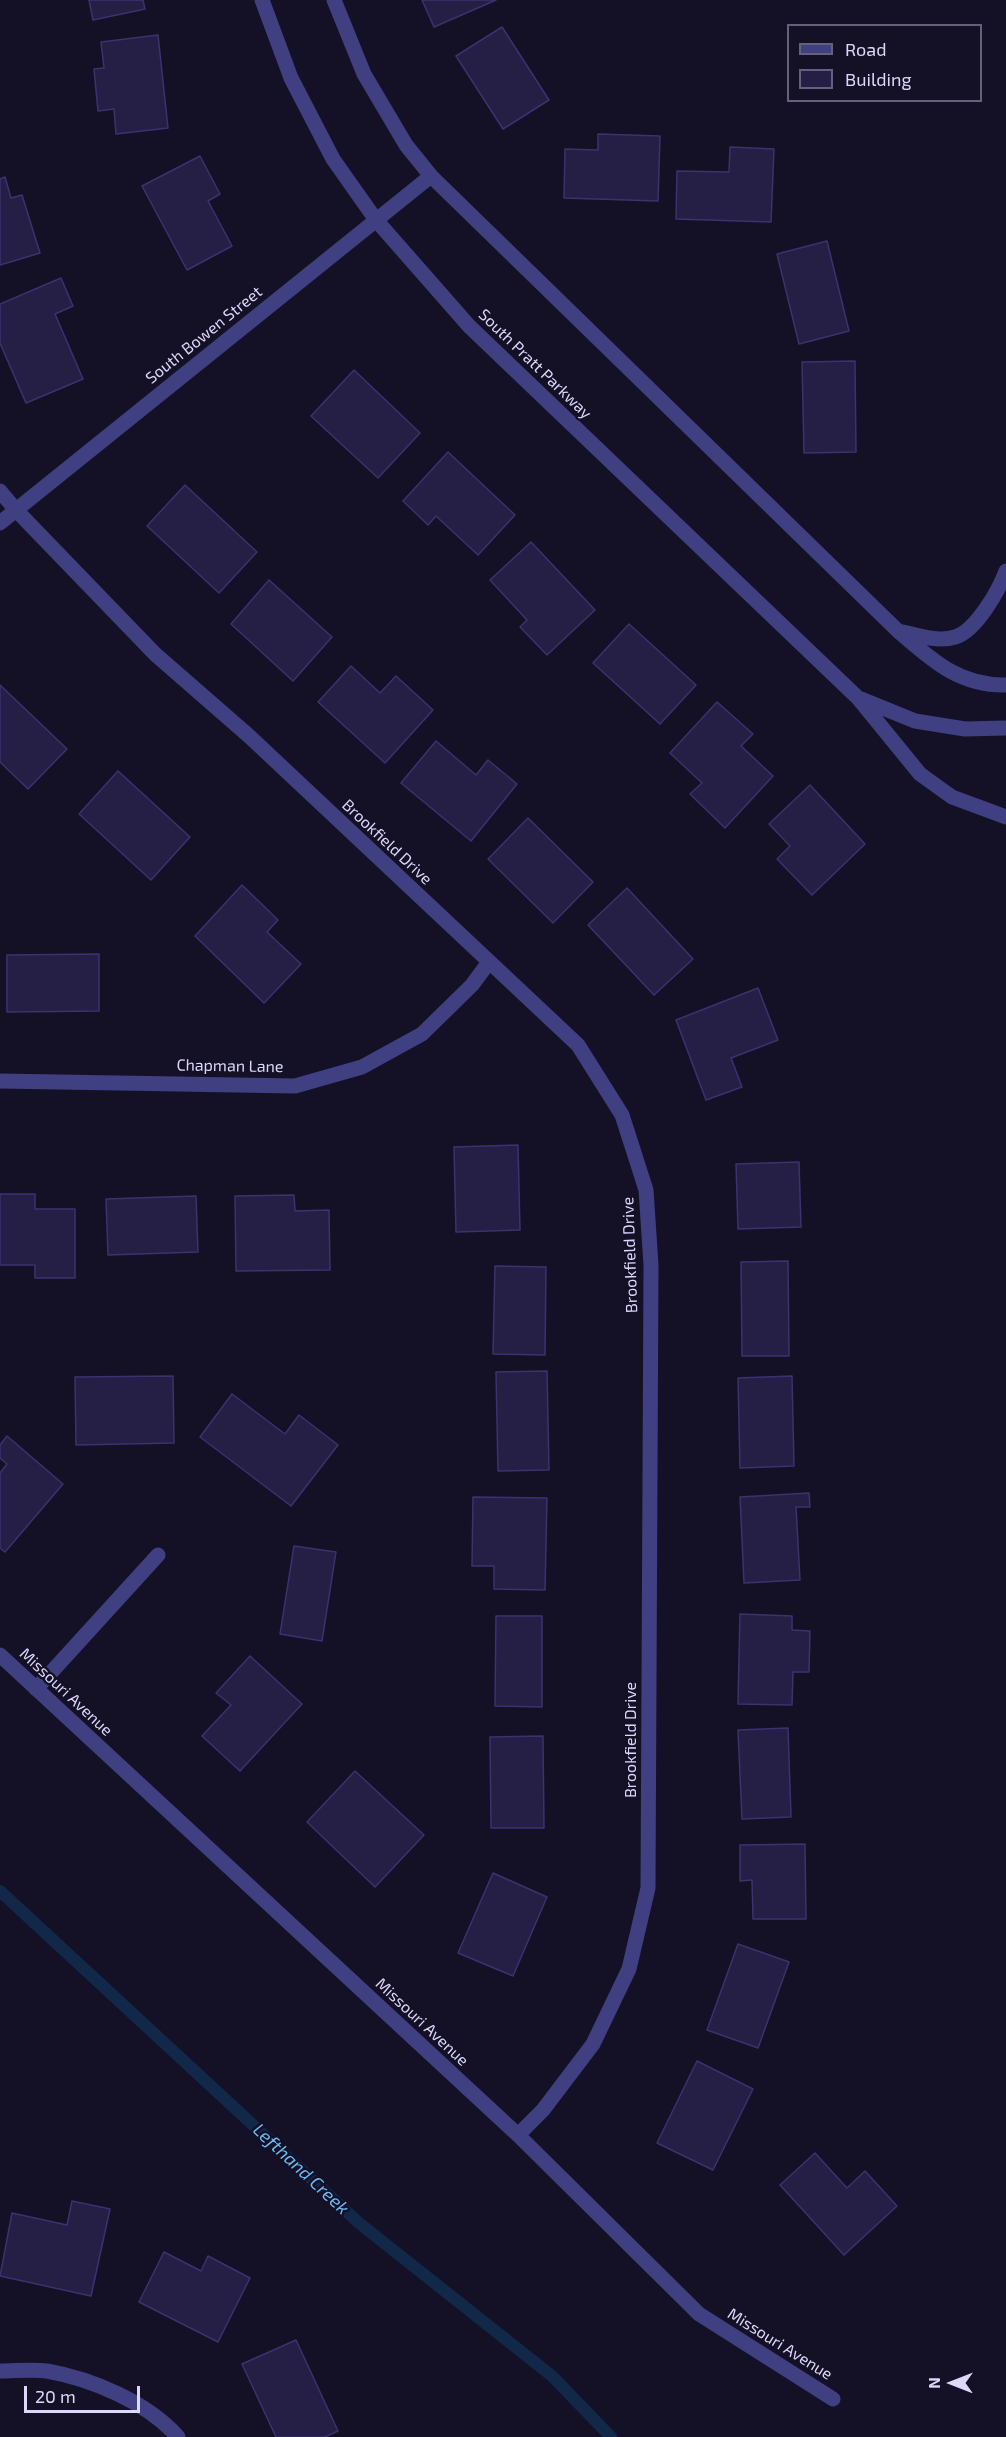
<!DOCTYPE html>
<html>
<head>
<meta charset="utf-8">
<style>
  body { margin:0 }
  #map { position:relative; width:1006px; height:2437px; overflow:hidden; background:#141126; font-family:"Exo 2",sans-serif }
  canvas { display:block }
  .legend { position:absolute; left:787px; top:24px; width:195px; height:78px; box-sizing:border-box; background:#141126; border:2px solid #64617c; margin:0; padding:8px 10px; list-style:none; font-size:18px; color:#dbd8fc }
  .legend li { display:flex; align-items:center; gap:12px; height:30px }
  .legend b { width:30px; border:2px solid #64617c }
  .north { position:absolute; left:922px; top:2353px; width:60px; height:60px; -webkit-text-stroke:4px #141126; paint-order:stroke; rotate:270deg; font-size:16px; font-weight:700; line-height:24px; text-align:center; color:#dbd8fc }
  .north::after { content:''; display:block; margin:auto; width:21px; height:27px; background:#dbd8fc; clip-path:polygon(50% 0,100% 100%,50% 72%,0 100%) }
  .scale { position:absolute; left:24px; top:2386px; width:116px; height:27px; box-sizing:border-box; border:3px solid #dbd8fc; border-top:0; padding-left:8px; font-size:18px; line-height:21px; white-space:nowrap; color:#dbd8fc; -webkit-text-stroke:4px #141126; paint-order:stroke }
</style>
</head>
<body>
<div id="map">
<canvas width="1006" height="2437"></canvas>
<ul class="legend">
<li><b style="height:8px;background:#403f81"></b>Road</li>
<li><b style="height:16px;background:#251e45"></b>Building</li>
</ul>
<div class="north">N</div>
<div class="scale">20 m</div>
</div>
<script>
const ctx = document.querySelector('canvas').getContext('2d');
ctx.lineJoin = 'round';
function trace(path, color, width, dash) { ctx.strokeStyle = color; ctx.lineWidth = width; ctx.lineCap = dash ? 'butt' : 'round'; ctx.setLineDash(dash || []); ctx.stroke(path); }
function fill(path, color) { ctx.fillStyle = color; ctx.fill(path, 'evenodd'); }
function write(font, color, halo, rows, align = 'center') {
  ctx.font = font + ' "Exo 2",sans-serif'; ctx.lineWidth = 5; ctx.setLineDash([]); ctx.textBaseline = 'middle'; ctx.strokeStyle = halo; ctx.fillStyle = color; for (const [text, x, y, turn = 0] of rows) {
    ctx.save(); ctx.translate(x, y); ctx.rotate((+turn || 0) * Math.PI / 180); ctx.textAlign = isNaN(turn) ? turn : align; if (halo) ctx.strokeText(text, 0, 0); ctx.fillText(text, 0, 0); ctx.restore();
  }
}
const stream = new Path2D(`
  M0,1891L359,2223L552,2376L611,2437`);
const building = new Path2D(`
  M89,0H143L145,9L93,20Z
  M422,0H496L434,27Z
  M502,27L549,100L503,129L456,56Z
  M158,35L168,128L116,134L114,109L98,111L94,69L104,68L101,42Z
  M598,134L660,136L658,201L564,198L565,149L598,150Z
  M730,147L774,149L771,222L676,219L677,171L729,172Z
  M200,156L220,194L208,201L232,246L187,270L142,186Z
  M5,177L11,198L22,195L40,253L0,265V179Z
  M827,241L849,331L799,344L777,254Z
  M61,278L73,306L55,314L83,379L26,403L0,343V304Z
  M855,361L856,452L804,453L802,362Z
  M354,370L420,433L378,478L311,416Z
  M448,452L515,515L478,555L436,516L428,525L403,501Z
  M185,485L257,552L219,593L147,526Z
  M531,542L595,610L547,655L520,627L527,620L490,580Z
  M269,580L332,637L293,681L231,624Z
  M629,624L696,685L660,724L593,663Z
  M351,666L380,693L396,676L433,710L385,763L318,702Z
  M0,685L67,749L28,789L0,762Z
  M717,702L753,734L741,746L773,776L725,828L690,794L702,783L670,753Z
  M436,741L476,775L488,760L517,784L471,841L401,783Z
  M118,771L190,837L151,880L79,814Z
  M810,785L865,844L812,895L777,859L790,846L769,824Z
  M528,818L593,882L553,923L488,859Z
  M242,885L278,920L267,932L301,964L264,1003L195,936Z
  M627,888L693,959L654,995L588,925Z
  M99,954V1011L7,1012V955Z
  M758,988L778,1040L731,1058L742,1087L706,1100L676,1020Z
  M518,1145L520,1230L456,1232L454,1147Z
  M799,1162L801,1227L738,1229L736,1164Z
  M0,1194H35V1209H75V1278H35V1265H0Z
  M294,1195L295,1211L329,1210L330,1270L236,1271L235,1196Z
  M196,1196L198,1252L108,1255L106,1199Z
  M788,1261L789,1356H742L741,1262Z
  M495,1266L546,1267L545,1355L493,1354Z
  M547,1371L549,1470L498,1471L496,1372Z
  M173,1376L174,1443L76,1445L75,1377Z
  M792,1376L794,1466L740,1468L738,1378Z
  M232,1394L285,1434L299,1415L338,1445L291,1506L200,1437Z
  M7,1436L63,1484L5,1552L0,1548V1473L7,1464L0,1458V1445Z
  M809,1493L810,1507H796L800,1580L744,1583L740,1497Z
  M473,1497L547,1498L545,1590L494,1589V1566H472Z
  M294,1546L336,1552L322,1641L280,1634Z
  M740,1614L792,1616V1630L810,1631L809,1672H793L792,1705L738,1704Z
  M496,1616H542V1707L495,1706Z
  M250,1656L302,1704L240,1771L202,1736L231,1705L216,1693Z
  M788,1728L791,1817L742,1819L738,1730Z
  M543,1736L544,1828H491L490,1737Z
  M355,1771L424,1835L375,1887L307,1822Z
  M805,1844L806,1919H753L752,1880L740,1881V1845Z
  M493,1873L547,1897L513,1976L458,1953Z
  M738,1944L789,1962L758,2048L707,2030Z
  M697,2061L753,2089L713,2170L657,2143Z
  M815,2153L847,2188L865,2171L897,2206L844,2255L780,2185Z
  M72,2201L110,2209L91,2296L0,2276L12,2213L67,2225Z
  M164,2252L201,2271L208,2256L250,2278L218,2342L139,2302Z
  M296,2340L338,2431L325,2437H276L242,2364Z`);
const minor = new Path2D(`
  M0,491L16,510L155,654L249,736L578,1045L622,1115L646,1190L651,1265L648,1888L629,1969L593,2044L543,2110L518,2135
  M0,1081L295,1086L362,1067L422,1034L472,985L489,962
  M0,1655L518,2135L699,2314L833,2399
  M36,1689L158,1555
  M0,2371C15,2371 32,2369 47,2371C92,2379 147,2402 178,2437`);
const tertiary = new Path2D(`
  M262,0L291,78L333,159L376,220L469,326L858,698L920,774L952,797L1006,817
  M334,0L364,74L406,145L431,176L897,630C931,659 958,686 1006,685
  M0,523L431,176
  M903,632C919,636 939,642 955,637C976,631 999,590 1006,571
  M861,699L915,721L965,729L1006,728`);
const streetNames = [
  ["South Bowen Street",204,335,-39],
  ["South Pratt Parkway",535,364,44],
  ["Brookfield Drive",387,842,43],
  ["Chapman Lane",230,1066,1],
  ["Brookfield Drive",630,1255,-92],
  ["Missouri Avenue",66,1692,43],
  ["Brookfield Drive",631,1740,-90],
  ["Missouri Avenue",422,2022,43],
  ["Missouri Avenue",780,2344,32]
];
const waterNames = [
  ["Lefthand Creek",301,2169,43]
];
trace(stream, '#122849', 12);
fill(building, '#251e45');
trace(building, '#3c3270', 1.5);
trace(minor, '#403f81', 15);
trace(tertiary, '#403f81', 15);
write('16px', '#dbd8fc', '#141126', streetNames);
write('italic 18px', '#6dbaf5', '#141126', waterNames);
</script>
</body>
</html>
